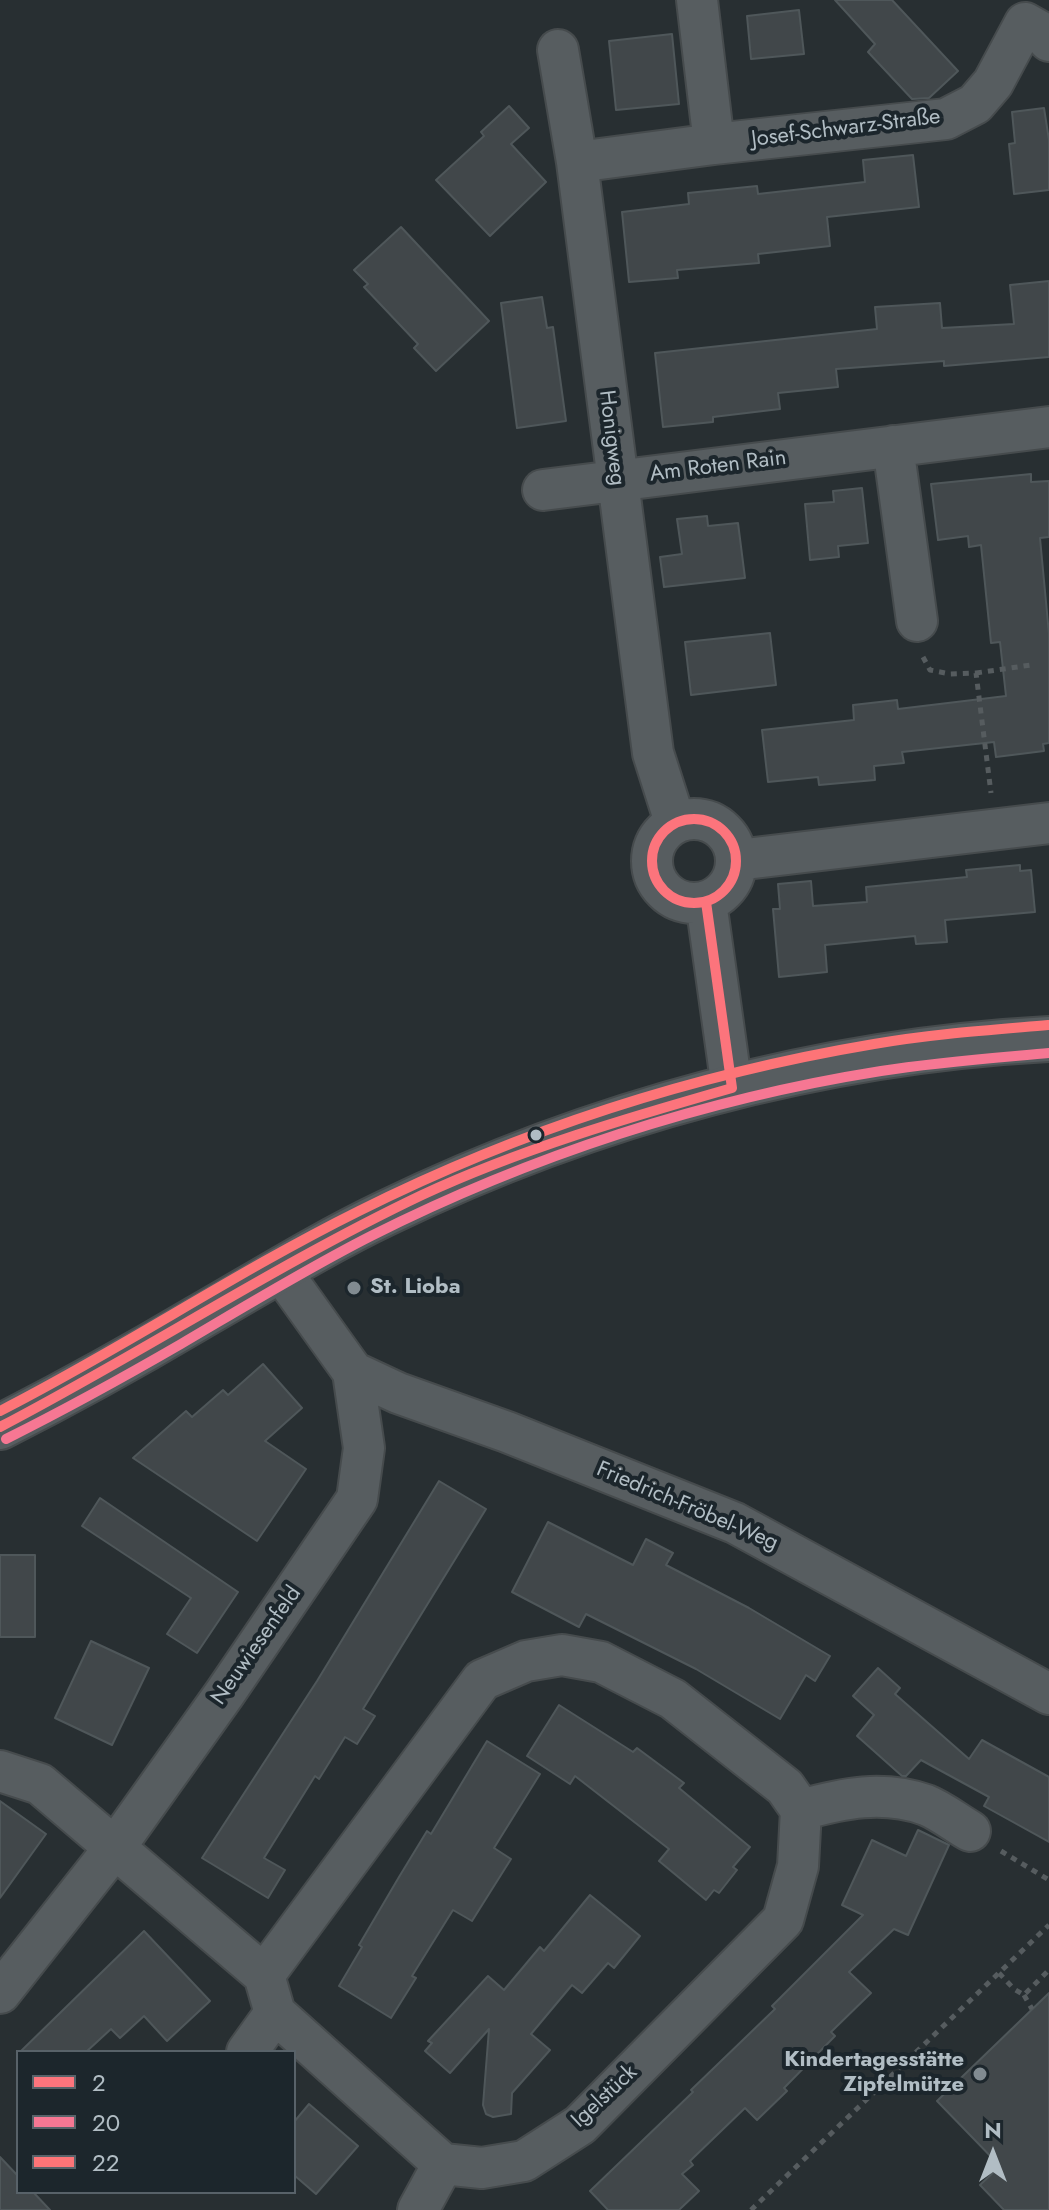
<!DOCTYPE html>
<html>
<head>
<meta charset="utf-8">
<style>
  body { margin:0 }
  #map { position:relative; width:1049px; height:2210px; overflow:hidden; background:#282f32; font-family:Jost,sans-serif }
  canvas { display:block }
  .legend { position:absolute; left:16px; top:2050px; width:280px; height:144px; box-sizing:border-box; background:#1c262c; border:2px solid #586269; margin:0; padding:10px 14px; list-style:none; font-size:24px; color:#b1bdc4 }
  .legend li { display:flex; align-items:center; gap:16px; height:40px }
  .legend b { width:40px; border:2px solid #586269 }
  .north { position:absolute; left:953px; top:2114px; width:80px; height:80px; -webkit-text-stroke:6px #1c262c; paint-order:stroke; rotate:0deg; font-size:22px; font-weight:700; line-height:32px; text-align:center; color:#b1bdc4 }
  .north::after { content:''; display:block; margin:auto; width:28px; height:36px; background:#b1bdc4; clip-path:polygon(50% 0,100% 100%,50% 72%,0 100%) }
</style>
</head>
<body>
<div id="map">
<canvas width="1049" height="2210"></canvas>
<ul class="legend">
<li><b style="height:10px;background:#fc747c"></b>2</li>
<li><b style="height:10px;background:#f67793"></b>20</li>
<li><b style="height:10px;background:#fd7477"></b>22</li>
</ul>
<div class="north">N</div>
</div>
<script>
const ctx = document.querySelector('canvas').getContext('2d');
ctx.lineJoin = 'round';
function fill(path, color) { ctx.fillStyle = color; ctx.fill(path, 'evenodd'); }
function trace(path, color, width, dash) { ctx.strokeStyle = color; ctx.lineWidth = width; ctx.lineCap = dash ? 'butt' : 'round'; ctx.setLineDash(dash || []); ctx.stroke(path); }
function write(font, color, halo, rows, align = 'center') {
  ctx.font = font + ' Jost,sans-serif'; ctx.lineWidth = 8; ctx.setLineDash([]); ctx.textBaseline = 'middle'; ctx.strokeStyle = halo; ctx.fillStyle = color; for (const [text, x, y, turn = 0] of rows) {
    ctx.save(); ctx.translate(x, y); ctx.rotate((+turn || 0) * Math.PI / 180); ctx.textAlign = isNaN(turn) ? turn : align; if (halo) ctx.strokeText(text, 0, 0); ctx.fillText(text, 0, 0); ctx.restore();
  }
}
const building = new Path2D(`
  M835,0H892L958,71L929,98L912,99L868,52L875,44Z
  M799,10L804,54L751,59L747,16Z
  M672,34L679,104L616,110L609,41Z
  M509,106L529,128L511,144L546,182L490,236L436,180L484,136L481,132Z
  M1044,108L1049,140V190L1014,194L1009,144L1015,143L1012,112Z
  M913,155L919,207L827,217L830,246L758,254L759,263L677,270L678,278L629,282L622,212L689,204L688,193L757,186L758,194L865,182L863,160Z
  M401,227L489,321L436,371L414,348L418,344L364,287L368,284L354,270Z
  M1049,281V357L944,366V361L836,369L838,387L778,393L780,409L713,417V422L663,427L655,353L877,329L875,307L940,303L942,328L1014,324L1010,285Z
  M542,297L547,328L553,327L566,421L517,428L501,303Z
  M1031,474V482L1049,481V537L1040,538L1049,634V743L1043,744L1044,751L996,757L994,742L902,752L904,763L874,766L875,780L819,785L818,777L768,782L762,730L854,720L853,705L897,700L898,709L1006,696L1000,642L991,643L981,545L969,547L968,536L938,540L931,484Z
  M862,488L868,543L838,546L839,557L810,560L805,504L834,502L833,491Z
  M707,516L708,526L738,523L745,578L664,587L660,557L682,554L677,519Z
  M770,633L776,685L691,695L685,642Z
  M1020,865V871L1031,870L1035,912L945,920L947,942L916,944L915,936L825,945L827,972L779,977L773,909H780L778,884L811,881L813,906L867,902L866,887L967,877L966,870Z
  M263,1364L302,1408L265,1441L306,1469L257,1541L133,1458L186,1411L192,1417L223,1390L228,1395Z
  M439,1481L486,1509L363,1709L375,1716L357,1744L345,1737L319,1779L315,1776L264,1858L285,1870L268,1898L202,1858L317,1681Z
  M100,1498L238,1592L197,1653L167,1634L191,1598L82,1526Z
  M548,1522L633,1565L646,1539L673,1553L666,1565L749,1608L830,1656L815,1681L806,1675L780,1719L696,1669L586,1614L579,1627L512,1592Z
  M0,1555H35V1637H0Z
  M91,1641L149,1668L112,1745L55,1718Z
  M878,1668L900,1688L895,1694L969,1759L982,1740L1049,1777V1842L984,1806L989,1797L921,1760L906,1776H902L857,1736L874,1715L853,1696Z
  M559,1705L633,1752L637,1748L684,1783L679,1788L750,1847L733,1867L737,1870L719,1893L714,1890L706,1900L659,1861L669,1849L575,1776L570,1784L527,1756Z
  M487,1741L540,1774L494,1848L511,1859L472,1921L453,1910L412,1976L416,1978L391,2018L339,1986L362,1947L359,1945L399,1877L427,1831L431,1834Z
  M0,1801L46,1834L0,1898Z
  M918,1830L949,1845L908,1935L894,1929L849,1972L871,1993L831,2032L835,2036L784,2088L787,2091L757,2120L745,2108L690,2161L693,2165L682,2174L699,2191L679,2210H608L590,2191L693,2092L691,2090L775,2009L772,2006L863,1915L842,1905L872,1840L906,1856Z
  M590,1895L640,1936L614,1968L608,1963L582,1993L572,1985L531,2034L550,2050L512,2093L511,2114L493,2117L486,2114L483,2105L489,2029L450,2073L425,2051L432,2043L428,2041L488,1976L504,1990L540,1947L544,1951Z
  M144,1931L210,2001L167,2041L144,2016L120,2038L111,2029L86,2052H20Z
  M1049,1993V2210H1004L980,2185L1000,2166L937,2101Z
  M309,2104L358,2146L316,2194L294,2175V2122Z
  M0,2157L18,2176V2192H33L50,2210H0Z`);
const path = new Path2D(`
  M923,657L930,670L950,674L976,673L991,793
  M976,673L1031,665
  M1001,1851L1049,1880
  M999,1973L1014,1989L1024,1995L1049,1970
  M1024,1995L1032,2009
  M751,2210L1049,1925`);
const minor = new Path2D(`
  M697,0L714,144
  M558,50L577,162L653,753L675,822
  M577,162L714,144L946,119L975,104L993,83L1025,23L1041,32L1049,41
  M893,446L917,621
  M543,490L1049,427
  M652 861a42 42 0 1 1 84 0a42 42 0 1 1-84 0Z
  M737,860L1049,823
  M706,902L732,1088
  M353,1372L398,1393L507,1432L735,1523L1049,1694
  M0,1771L40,1784L264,1975L275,2013L443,2164L482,2168L524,2161L580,2125L783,1920L798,1866L801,1810L785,1787L673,1699L601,1662L562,1655L526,1661L482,1680L264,1975
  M801,1810C843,1798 883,1790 926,1805C941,1811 956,1823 970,1831
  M0,1993L116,1846L225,1693L357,1499L364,1448L353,1372L280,1270
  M247,2052L275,2013
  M418,2210L443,2164`);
const tertiary = new Path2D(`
  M0,1427C67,1393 132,1357 196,1319C259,1283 321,1244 386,1213C592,1113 821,1051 1049,1039`);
const bus1 = new Path2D(`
  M652 861a42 42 0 1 1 84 0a42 42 0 1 1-84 0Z
  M706,902L732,1088
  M0,1427C142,1353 277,1264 422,1195C521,1149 627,1118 732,1088`);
const bus2 = new Path2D(`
  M6,1439C66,1409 124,1377 181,1344C244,1307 306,1269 371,1236C530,1156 704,1099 881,1071C937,1062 993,1058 1049,1053`);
const bus3 = new Path2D(`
  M0,1411C122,1349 236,1272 359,1211C521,1130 695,1074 874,1044C931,1034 990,1030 1048,1025`);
const markers = [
  [536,1135,7,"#b1bdc4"],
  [354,1288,8,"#818b91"],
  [980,2074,8,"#818b91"]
];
const streetNames = [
  ["Josef-Schwarz-Straße",846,129,-7],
  ["Honigweg",611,438,83],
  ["Am Roten Rain",718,467,-7],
  ["Friedrich-Fröbel-Weg",687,1507,23],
  ["Neuwiesenfeld",257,1646,-55],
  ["Igelstück",605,2097,-43]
];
const poiNames = [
  ["St. Lioba",370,1288],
  ["Kindertagesstätte",964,2061,"right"],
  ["Zipfelmütze",964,2086,"right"]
];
fill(building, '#41474a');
trace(building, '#4f575a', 2);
trace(minor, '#464b4d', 44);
trace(tertiary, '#464b4d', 48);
trace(path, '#565c5f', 5, [6, 6]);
trace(minor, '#575d60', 40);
trace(tertiary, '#575d60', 44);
trace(bus1, '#fc747c', 10);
trace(bus2, '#f67793', 10);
trace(bus3, '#fd7477', 10);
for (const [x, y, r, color] of markers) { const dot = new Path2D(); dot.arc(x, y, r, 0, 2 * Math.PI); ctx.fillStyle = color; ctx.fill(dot); trace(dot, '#1c262c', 3); }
write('22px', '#b1bdc4', '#1c262c', streetNames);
write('bold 22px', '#b1bdc4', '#1c262c', poiNames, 'left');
</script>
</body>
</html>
